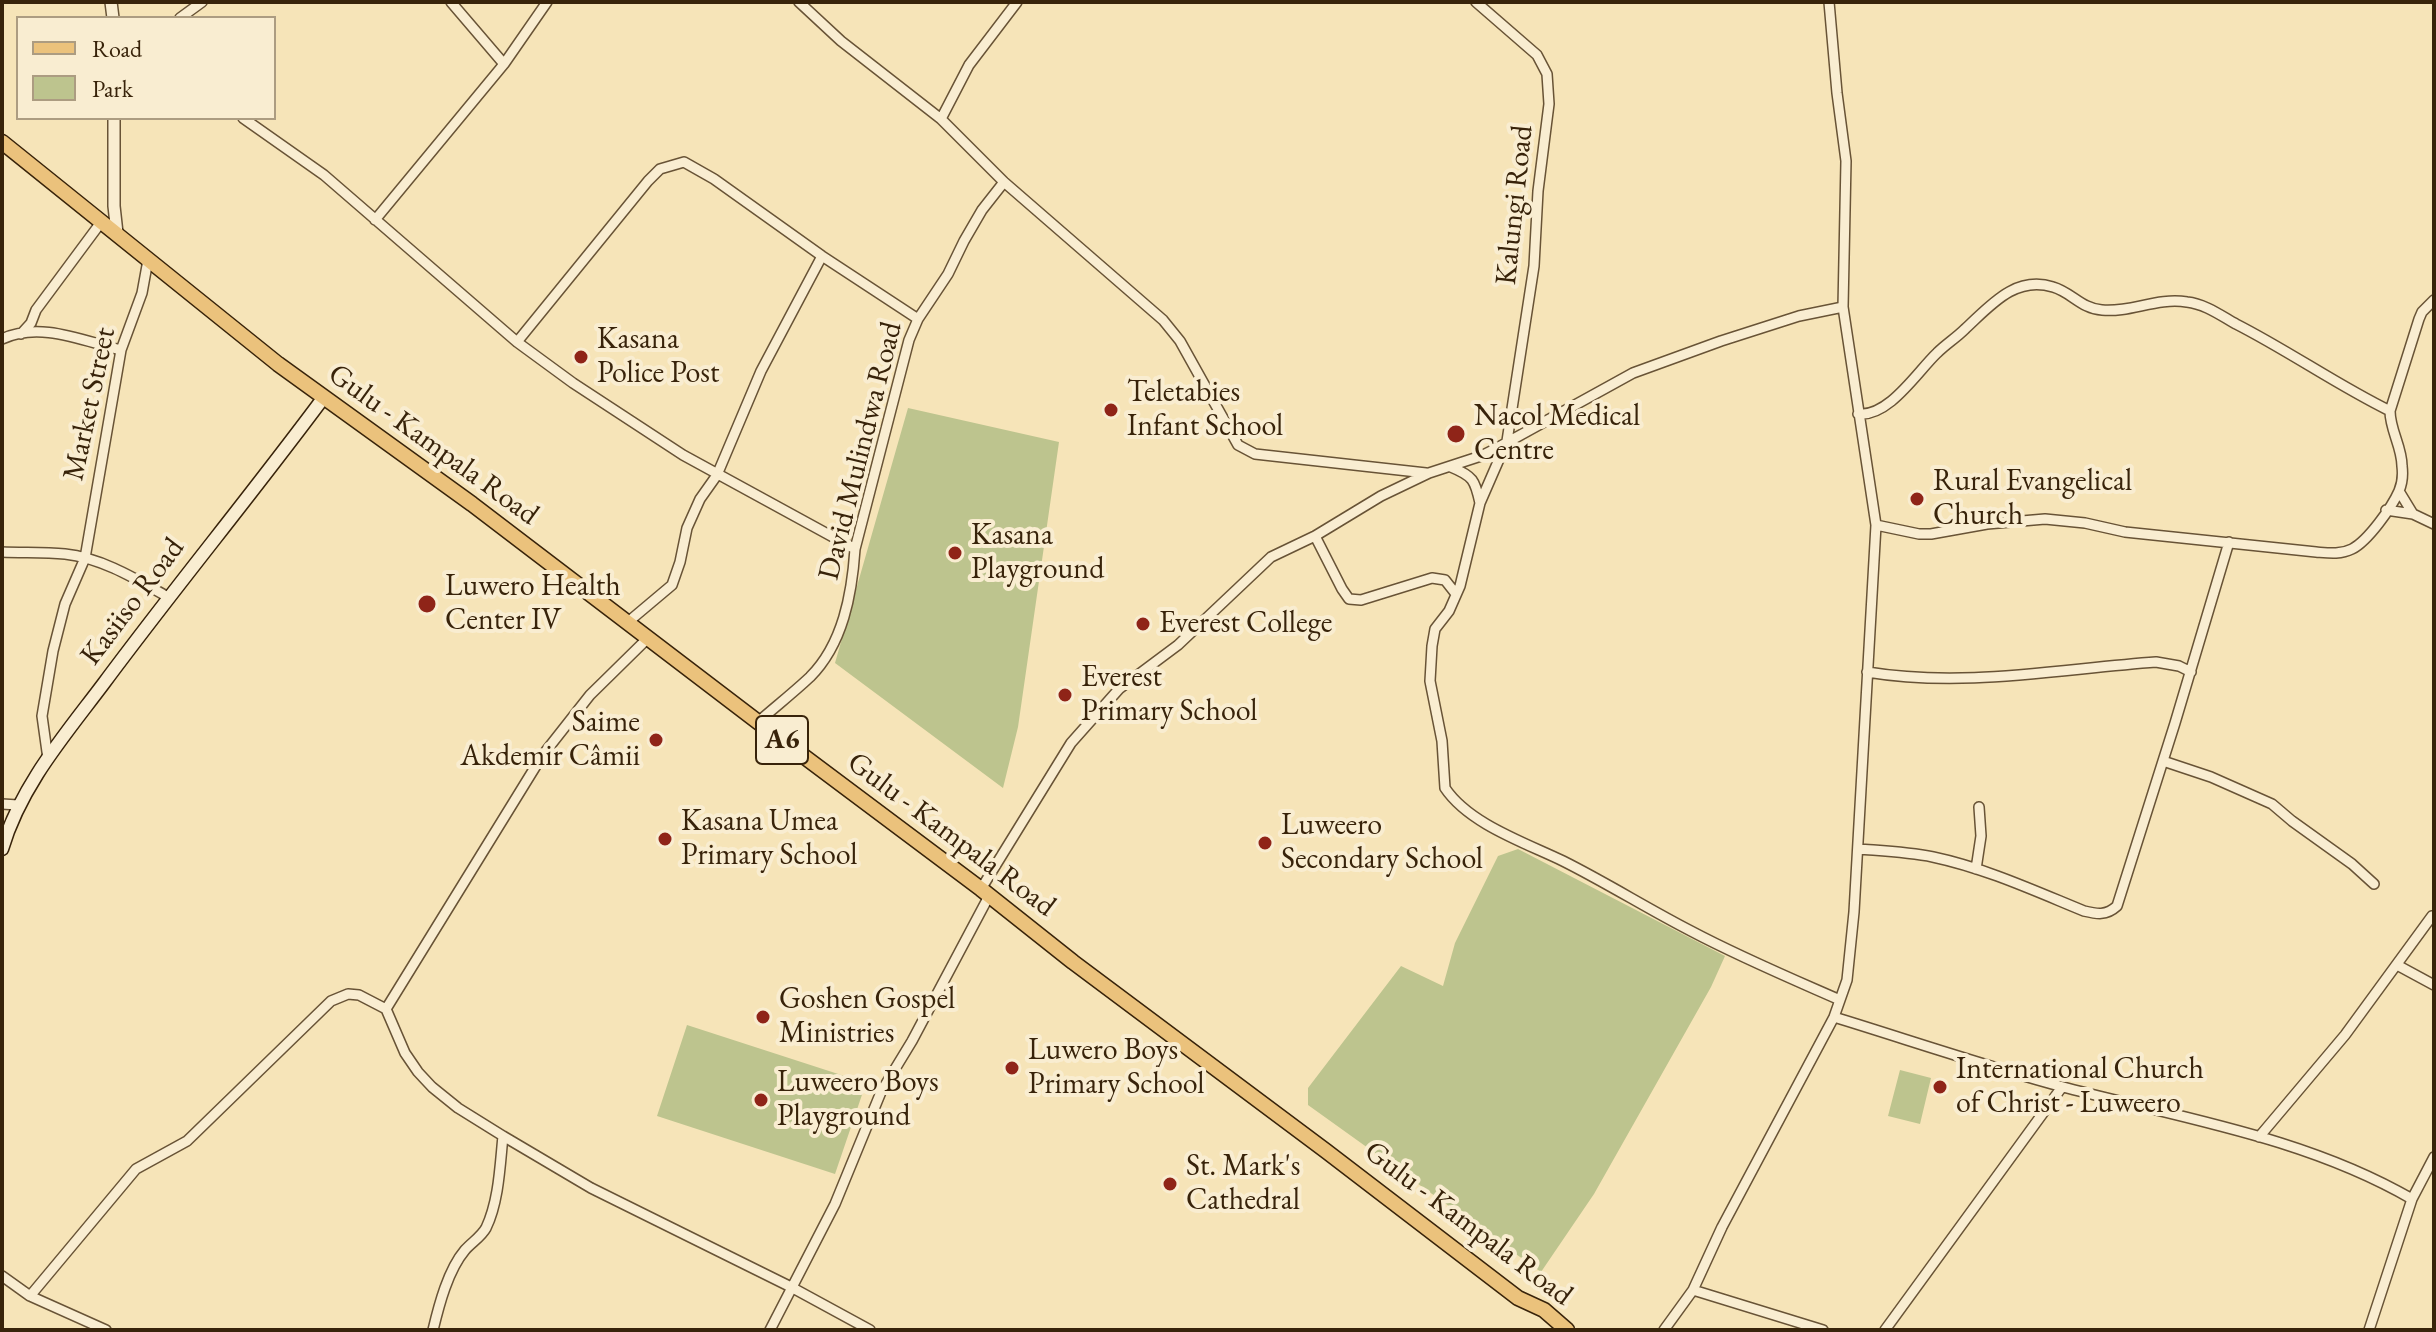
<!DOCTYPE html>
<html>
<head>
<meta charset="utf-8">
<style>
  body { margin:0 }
  #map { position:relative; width:2436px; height:1332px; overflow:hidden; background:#f6e4b8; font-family:"EB Garamond",serif }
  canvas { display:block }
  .frame { position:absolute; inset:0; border:4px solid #38230a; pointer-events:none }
  .legend { position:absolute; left:16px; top:16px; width:260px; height:104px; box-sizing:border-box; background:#f9edd1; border:2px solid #ac9c81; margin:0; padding:10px 14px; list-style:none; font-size:24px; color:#38230a }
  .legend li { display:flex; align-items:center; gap:16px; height:40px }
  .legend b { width:40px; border:2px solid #ac9c81 }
</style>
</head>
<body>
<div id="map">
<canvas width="2436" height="1332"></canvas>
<div class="frame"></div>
<ul class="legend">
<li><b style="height:10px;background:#ebc27c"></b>Road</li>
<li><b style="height:22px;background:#bdc48e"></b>Park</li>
</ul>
</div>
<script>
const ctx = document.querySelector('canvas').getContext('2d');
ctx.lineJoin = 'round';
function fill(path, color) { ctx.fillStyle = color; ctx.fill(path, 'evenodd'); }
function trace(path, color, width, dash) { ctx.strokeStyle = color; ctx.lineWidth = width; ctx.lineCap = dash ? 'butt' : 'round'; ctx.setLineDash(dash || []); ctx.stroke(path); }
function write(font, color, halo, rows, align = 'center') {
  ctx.font = font + ' "EB Garamond",serif'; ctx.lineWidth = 8; ctx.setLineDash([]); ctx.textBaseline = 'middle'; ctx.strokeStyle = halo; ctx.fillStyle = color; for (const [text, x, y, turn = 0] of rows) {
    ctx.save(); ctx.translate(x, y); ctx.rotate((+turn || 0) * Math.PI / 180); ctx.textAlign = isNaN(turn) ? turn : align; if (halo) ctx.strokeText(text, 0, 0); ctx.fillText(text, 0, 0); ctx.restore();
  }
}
const green = new Path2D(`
  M908,408L1059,442L1018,727L1003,788L835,663Z
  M1518,849L1725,956L1711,987L1594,1194L1541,1272L1308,1105V1088L1401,966L1443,986L1455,943L1498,856Z
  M687,1025L866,1083L835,1174L657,1116Z
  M1900,1070L1931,1078L1920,1124L1888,1116Z`);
const minor = new Path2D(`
  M451,2L504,64
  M799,2L841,41L941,119L1004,182L1163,320L1180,341L1238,445L1255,454L1426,473
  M1476,2L1537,55L1547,74L1549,104L1538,191L1534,266L1507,441L1480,503L1460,586L1449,611L1435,629L1432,646L1430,681L1442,741L1445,788C1469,824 1526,843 1563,861C1607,883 1648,909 1691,931C1740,957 1790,978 1840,1000
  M180,18L202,2
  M243,118L324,175L517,342L573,383L683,455L855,549
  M941,119L969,65L1017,2
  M375,220L504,64L547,2
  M21,334L31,323L36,310L102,221
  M2,339C40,321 83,341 121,350
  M517,342L648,181L660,169L684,162L714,179L822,256L918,319
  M1858,414C1889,417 1917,372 1937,353C1946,344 1956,338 1965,329C1990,306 2015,275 2053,287C2071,292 2082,309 2102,310C2130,313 2157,297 2187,302C2205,304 2220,315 2236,324C2289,351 2337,385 2390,411
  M1451,467C1473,476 1475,480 1480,503
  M2399,491L2413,514
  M2386,510L2413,514L2434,524
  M1876,525L1919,534H1931L1987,524L2045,519L2085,523L2125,532L2316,552C2328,553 2340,555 2352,549C2368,541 2392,507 2399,491C2402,484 2403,474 2402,466C2402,447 2390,430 2390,411L2419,319L2422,312L2434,300
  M1315,536L1342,589L1349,599L1361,600L1432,578L1445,580L1456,594
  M2,552C23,553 44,552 65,554C102,558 136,579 168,597
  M628,622L672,585L680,562L687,528L700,499L717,475L761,371L822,256
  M1867,672C1964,688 2059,669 2156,662L2179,666L2191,672
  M758,722C775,707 793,693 810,677C843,644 852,594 855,549L909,340L918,319L948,274L964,241L982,210L1004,182
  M48,759L42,716L53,651L65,604L85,558L121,350L142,293L148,260
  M2163,761L2211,777L2272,804L2292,821L2352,864L2374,884
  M2,804L18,805
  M1859,849C1884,851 1908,852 1933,857C1985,868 2035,891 2084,911C2097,914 2106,916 2117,906L2175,723L2229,542
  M1976,869L1981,836L1979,807
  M981,889L1071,743L1119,689L1178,645L1271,557L1315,536L1381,496L1429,473L1481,456L1497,448L1633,373L1721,341L1799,316L1843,307
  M2397,965L2434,985
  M386,1009L542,756L590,695L648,638
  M1834,1017C1912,1041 1988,1067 2067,1088C2182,1118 2307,1138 2412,1199
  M2259,1137L2345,1035L2432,916
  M2,1276L30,1296L106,1330
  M1693,1290L1823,1330
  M30,1296L136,1169L187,1141L331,1001L348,994L359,995L386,1009L405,1053L418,1072L432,1087L458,1108L503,1136L591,1188L791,1287L870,1330
  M433,1330C439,1305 448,1270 465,1250C472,1242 481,1237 486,1228C499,1201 500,1165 503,1136
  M770,1330L835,1204L881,1092L912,1041L989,896
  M1664,1330L1693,1290L1722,1227L1834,1017L1847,980L1854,912L1876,525L1843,307L1846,161L1837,93L1829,2
  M1885,1330L2062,1087
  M2369,1330L2412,1199L2434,1157`);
const tertiary = new Path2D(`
  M111,2L113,18
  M114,118V206L117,233`);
const secondary = new Path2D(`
  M2,849C21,785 65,735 104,683C176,586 252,494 324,397`);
const primary = new Path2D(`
  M2,142L278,364L472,504L758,722L981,889L1073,962L1326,1151L1518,1298L1544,1310L1567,1330`);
const markers = [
  [581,357,8,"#8f2418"],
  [1111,410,8,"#8f2418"],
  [1456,434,10,"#8f2418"],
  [1917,499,8,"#8f2418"],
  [955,553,8,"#8f2418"],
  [427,604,10,"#8f2418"],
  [1143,624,8,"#8f2418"],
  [1065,695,8,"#8f2418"],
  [656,740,8,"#8f2418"],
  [665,839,8,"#8f2418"],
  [1265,843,8,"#8f2418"],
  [763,1017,8,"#8f2418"],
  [1012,1068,8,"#8f2418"],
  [1940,1087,8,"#8f2418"],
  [761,1100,8,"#8f2418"],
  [1170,1184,8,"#8f2418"]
];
const shields = [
  [782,740,52]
];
const shieldNames = [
  ["A6",782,740]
];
const streetNames = [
  ["Kalungi Road",1515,205,-84],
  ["Market Street",90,404,-78],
  ["Gulu - Kampala Road",433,445,36],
  ["David Mulindwa Road",861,451,-76],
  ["Kasiiso Road",133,602,-53],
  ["Gulu - Kampala Road",951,835,37],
  ["Gulu - Kampala Road",1468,1224,37]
];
const poiNames = [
  ["Kasana",597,340],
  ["Police Post",597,374],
  ["Teletabies",1127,393],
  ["Infant School",1127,427],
  ["Nacol Medical",1474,417],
  ["Centre",1474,451],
  ["Rural Evangelical",1933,482],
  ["Church",1933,516],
  ["Kasana",971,536],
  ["Playground",971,570],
  ["Luwero Health",445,587],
  ["Center IV",445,621],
  ["Everest College",1159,624],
  ["Everest",1081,678],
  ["Primary School",1081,712],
  ["Saime",640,723,"right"],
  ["Akdemir Câmii",640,757,"right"],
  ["Kasana Umea",681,822],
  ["Primary School",681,856],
  ["Luweero",1281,826],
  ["Secondary School",1281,860],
  ["Goshen Gospel",779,1000],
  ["Ministries",779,1034],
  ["Luwero Boys",1028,1051],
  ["Primary School",1028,1085],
  ["International Church",1956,1070],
  ["of Christ - Luweero",1956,1104],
  ["Luweero Boys",777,1083],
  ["Playground",777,1117],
  ["St. Mark's",1186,1167],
  ["Cathedral",1186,1201]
];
fill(green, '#bdc48e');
trace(minor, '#685336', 12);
trace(tertiary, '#685336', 14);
trace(secondary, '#38230a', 15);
trace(primary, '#38230a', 17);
trace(minor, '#f9edd1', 9);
trace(tertiary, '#f9edd1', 11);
trace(secondary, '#f9edd1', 12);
trace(primary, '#ebc27c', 14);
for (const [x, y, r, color] of markers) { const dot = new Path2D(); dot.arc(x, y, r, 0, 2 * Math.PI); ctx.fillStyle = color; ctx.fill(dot); trace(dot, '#f9edd1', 3); }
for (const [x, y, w] of shields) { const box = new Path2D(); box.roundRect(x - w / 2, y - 24, w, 48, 6); ctx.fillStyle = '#f9edd1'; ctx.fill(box); trace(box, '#38230a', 2); }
write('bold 28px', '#38230a', null, shieldNames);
write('30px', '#38230a', '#f9edd1', streetNames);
write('30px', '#38230a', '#f9edd1', poiNames, 'left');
</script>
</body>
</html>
